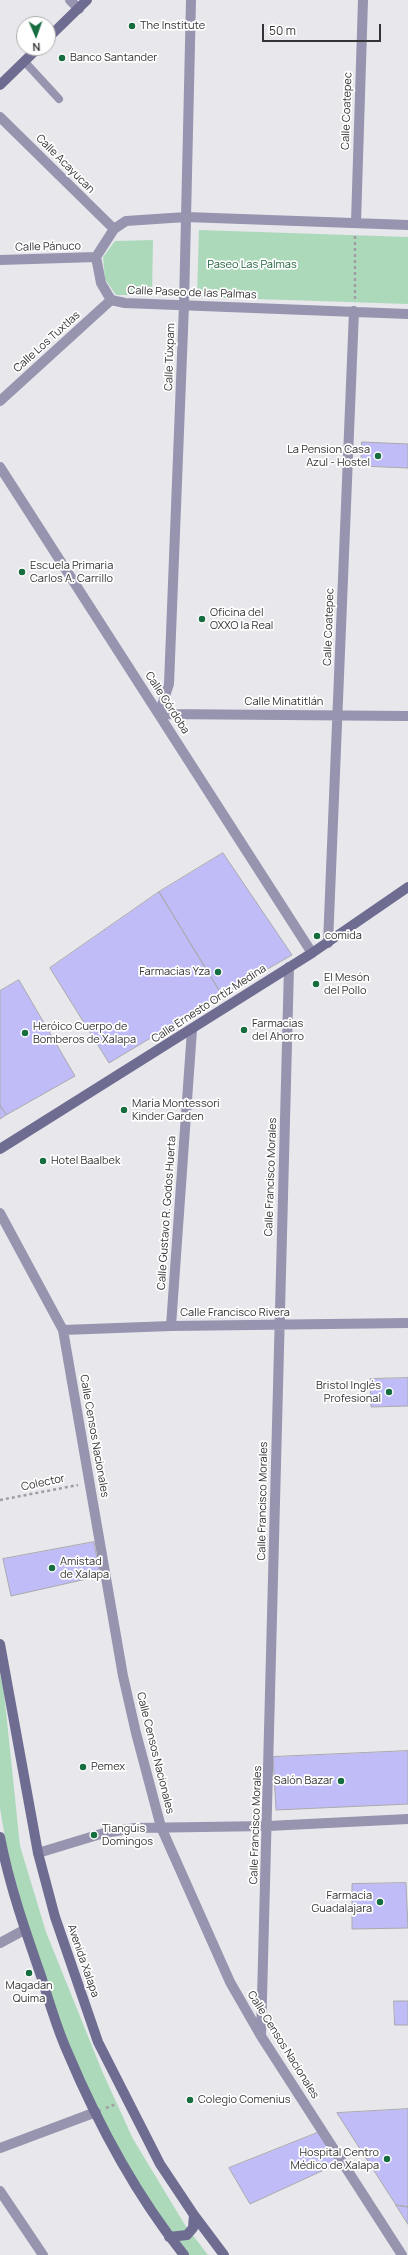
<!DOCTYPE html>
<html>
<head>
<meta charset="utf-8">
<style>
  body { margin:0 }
  #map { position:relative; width:408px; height:2255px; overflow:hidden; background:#e7e7ec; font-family:Manrope,sans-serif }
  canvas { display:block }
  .north { position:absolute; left:16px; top:16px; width:40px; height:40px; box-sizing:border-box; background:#fff; border:1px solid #aeadae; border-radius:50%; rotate:178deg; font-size:11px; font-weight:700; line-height:16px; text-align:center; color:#343335 }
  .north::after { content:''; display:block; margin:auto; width:14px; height:18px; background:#166d40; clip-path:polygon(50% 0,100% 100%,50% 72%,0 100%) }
  .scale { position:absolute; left:262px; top:24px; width:119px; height:18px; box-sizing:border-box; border:2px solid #343335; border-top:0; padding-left:5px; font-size:12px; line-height:14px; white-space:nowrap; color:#343335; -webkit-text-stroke:3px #fff; paint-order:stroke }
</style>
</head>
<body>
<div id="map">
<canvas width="408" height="2255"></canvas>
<div class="north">N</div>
<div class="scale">50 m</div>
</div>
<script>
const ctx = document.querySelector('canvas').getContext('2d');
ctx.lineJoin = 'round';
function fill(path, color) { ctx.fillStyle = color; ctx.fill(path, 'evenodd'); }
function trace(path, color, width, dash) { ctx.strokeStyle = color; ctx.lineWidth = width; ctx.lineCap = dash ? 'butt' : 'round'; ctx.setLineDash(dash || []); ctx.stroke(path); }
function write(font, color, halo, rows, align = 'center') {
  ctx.font = font + ' Manrope,sans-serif'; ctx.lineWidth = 3.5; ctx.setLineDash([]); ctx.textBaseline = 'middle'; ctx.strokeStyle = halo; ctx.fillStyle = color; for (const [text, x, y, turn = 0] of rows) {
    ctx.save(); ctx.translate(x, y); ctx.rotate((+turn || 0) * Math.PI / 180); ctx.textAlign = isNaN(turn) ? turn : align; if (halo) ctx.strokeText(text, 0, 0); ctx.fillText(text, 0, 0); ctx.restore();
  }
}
const green = new Path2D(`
  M199,230L408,237V304L197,297Z
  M153,240L152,295H116L105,279L103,257L115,241Z
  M0,1674L4,1692L20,1846L46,1932L102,2071L133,2139L185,2225L208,2255H186L116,2148L79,2082L31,1938L7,1850L0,1808Z`);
const building = new Path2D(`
  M362,442L408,444V468L361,466Z
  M223,853L292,955L222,995L159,892Z
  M159,892L222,995L109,1063L50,968Z
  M19,980L75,1076L6,1115L0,1105V991Z
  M0,1105L6,1115L0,1119Z
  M408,1378V1406L371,1407L370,1379Z
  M94,1542L100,1576L11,1596L3,1559Z
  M408,1751V1804L276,1810L273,1757Z
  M406,1883L408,1928L352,1929V1884Z
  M394,2001H408V2025H395Z
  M408,2109V2207L396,2205L337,2113Z
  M322,2131L337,2164L250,2204L229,2168Z
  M396,2205L408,2207V2224Z`);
const path = new Path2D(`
  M355,299V236
  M0,1500L78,1485
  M106,2108L116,2104`);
const service = new Path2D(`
  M24,61L59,99`);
const minor = new Path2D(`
  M70,0L79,9
  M191,0L184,305L169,684L159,714L408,716
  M0,117L114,229
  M356,222L363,0
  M408,225L186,217L126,221L114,229L96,257L101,283L111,300L125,303L408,314
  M0,260L96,257
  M0,401L111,300
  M0,467L312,953
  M328,943L354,311
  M0,1213L63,1330L123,1676L136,1733L161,1827L230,1982L261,2036L402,2255
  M171,1326L192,1030
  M63,1330L171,1326L408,1323
  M38,1853L104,1833L135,1828L268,1826L408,1819
  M0,1943L24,1930
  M261,2036L289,967
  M0,2148L96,2112
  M0,2191L43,2255`);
const secondary = new Path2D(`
  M48,38L87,0
  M0,85L38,48
  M0,1149L312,953L408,887
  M0,1644L38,1853L55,1917L98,2042L160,2164L194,2215L224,2255
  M0,1837C9,1884 25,1930 41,1976C49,2001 56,2026 67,2051C97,2122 135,2194 184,2255
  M169,2237L187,2235L193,2228L194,2215`);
const markers = [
  [132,26,4,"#166d40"],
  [62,58,4,"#166d40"],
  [378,456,4,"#166d40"],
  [22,572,4,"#166d40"],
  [202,619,4,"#166d40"],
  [317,936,4,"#166d40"],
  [218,972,4,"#166d40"],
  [316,984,4,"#166d40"],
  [244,1030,4,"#166d40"],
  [25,1033,4,"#166d40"],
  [124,1110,4,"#166d40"],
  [43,1161,4,"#166d40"],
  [389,1392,4,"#166d40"],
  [52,1568,4,"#166d40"],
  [83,1767,4,"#166d40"],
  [341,1781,4,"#166d40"],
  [94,1835,4,"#166d40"],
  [380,1902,4,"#166d40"],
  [29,1973,4,"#166d40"],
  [190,2100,4,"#166d40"],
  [387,2159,4,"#166d40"]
];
const poiNames = [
  ["The Institute",140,26],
  ["Banco Santander",70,58],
  ["La Pension Casa",370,450,"right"],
  ["Azul - Hostel",370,463,"right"],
  ["Escuela Primaria",30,566],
  ["Carlos A. Carrillo",30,579],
  ["Oficina del",210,613],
  ["OXXO la Real",210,626],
  ["comida",325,936],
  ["Farmacias Yza",210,972,"right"],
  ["El Mesón",324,978],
  ["del Pollo",324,991],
  ["Farmacias",252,1024],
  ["del Ahorro",252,1037],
  ["Heróico Cuerpo de",33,1027],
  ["Bomberos de Xalapa",33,1040],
  ["María Montessori",132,1104],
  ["Kinder Garden",132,1117],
  ["Hotel Baalbek",51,1161],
  ["Bristol Inglés",381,1386,"right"],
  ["Profesional",381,1399,"right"],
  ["Amistad",60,1562],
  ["de Xalapa",60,1575],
  ["Pemex",91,1767],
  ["Salón Bazar",333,1781,"right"],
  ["Tianguis",102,1829],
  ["Domingos",102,1842],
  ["Farmacia",372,1896,"right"],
  ["Guadalajara",372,1909,"right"],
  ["Magadan",29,1986,"center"],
  ["Quima",29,1999,"center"],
  ["Colegio Comenius",198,2100],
  ["Hospital Centro",379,2153,"right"],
  ["Médico de Xalapa",379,2166,"right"]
];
const streetNames = [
  ["Calle Coatepec",347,111,-88],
  ["Calle Acayucan",65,164,45],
  ["Calle Pánuco",48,247,-1],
  ["Calle Paseo de las Palmas",192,293,2],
  ["Calle Los Tuxtlas",47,342,-42],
  ["Calle Túxpam",170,357,-88],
  ["Calle Coatepec",329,627,-88],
  ["Calle Minatitlán",284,702],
  ["Calle Córdoba",167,703,57],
  ["Calle Ernesto Ortiz Medina",209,1004,-33],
  ["Calle Francisco Morales",271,1177,-88],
  ["Calle Gustavo R. Godos Huerta",167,1213,-86],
  ["Calle Francisco Rivera",235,1313],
  ["Calle Censos Nacionales",94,1436,80],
  ["Colector",43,1483,-12],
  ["Calle Francisco Morales",263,1501,-89],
  ["Calle Censos Nacionales",155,1753,76],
  ["Calle Francisco Morales",256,1825,-88],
  ["Avenida Xalapa",83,1961,71],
  ["Calle Censos Nacionales",283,2045,58]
];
const parkNames = [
  ["Paseo Las Palmas",252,265]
];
fill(green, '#acd9ba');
fill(building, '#c0bcf7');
trace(building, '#aaaaae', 1);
trace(path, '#9f9fa3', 2.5, [3, 3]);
trace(service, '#9694ae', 8);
trace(minor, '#9694ae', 10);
trace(secondary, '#6f6c91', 10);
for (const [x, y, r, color] of markers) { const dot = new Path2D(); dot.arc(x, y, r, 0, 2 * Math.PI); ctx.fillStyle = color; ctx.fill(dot); trace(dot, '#fff', 1.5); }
write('11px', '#343335', '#fff', poiNames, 'left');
write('11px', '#343335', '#fff', streetNames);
write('11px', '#22643e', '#fff', parkNames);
</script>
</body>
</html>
